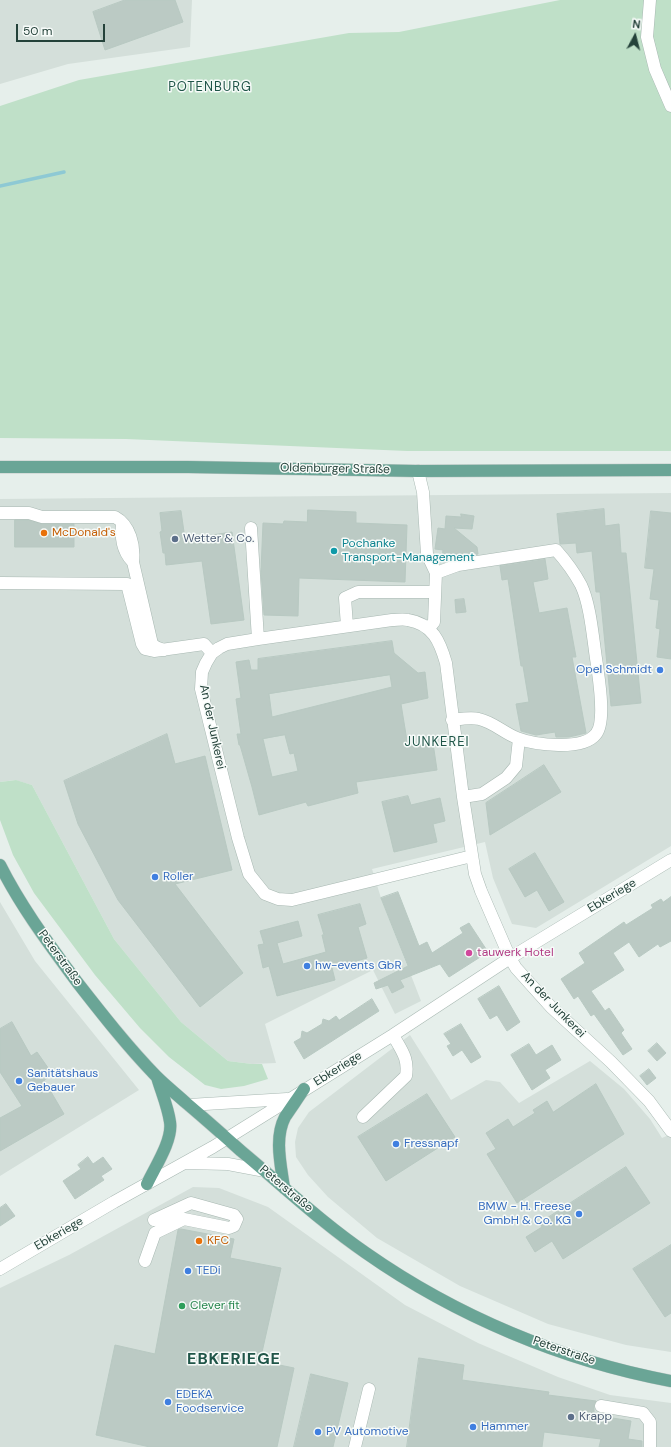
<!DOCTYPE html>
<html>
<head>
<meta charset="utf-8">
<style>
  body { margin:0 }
  #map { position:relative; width:671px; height:1447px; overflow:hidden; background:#e6efeb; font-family:"DM Sans",sans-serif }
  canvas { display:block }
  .north { position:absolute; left:615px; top:16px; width:40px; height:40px; -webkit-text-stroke:3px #f7fbf9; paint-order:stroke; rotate:7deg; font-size:11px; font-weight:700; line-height:16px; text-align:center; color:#24423a }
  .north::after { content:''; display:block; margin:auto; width:14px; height:18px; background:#24423a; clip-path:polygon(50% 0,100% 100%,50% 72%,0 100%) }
  .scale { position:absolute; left:16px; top:24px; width:89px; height:18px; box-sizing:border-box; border:2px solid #24423a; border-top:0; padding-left:5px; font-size:12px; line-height:14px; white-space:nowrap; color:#24423a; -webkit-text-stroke:3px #f7fbf9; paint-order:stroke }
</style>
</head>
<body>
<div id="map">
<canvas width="671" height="1447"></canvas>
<div class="north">N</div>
<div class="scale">50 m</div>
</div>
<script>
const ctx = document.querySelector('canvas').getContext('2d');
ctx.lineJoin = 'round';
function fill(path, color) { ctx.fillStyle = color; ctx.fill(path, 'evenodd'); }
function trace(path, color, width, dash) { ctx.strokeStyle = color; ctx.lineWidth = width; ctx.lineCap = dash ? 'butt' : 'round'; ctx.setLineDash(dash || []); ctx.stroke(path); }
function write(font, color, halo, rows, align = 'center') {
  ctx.font = font + ' "DM Sans",sans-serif'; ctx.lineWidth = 3; ctx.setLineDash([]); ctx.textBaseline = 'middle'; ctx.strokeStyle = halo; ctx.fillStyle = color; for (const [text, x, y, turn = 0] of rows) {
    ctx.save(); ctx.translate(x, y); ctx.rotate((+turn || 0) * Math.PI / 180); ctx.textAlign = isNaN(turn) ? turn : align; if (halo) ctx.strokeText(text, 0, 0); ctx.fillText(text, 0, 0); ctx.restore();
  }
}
const built = new Path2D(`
  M0,0H192L190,47L68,64L0,84Z
  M671,493V846L536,928L512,924L493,878L485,842L372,869L381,898L421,1001L395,1014L373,970L265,1024L276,1063L252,1064L228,1061L181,1022L114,939L32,785L15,780L0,782V499Z
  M0,902L35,961L139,1090L0,1176Z
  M410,1035L451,1100L486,1080L500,1082L519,1103L590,1061L624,1089L650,1119L662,1138L671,1134V1352L626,1345L548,1324L460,1286L377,1238L328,1197L308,1175L296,1157L295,1142L298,1128L309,1112Z
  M193,1187L219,1188L268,1207L405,1305L478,1343L558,1377L610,1395L671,1403V1447H0V1288L69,1255Z`);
const green = new Path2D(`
  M560,0H671V451H407L126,439L0,438V106L79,80L349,33L399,32Z
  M16,780L32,785L114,939L181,1022L228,1061L252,1064H262L268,1079L244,1086L221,1089L205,1085L169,1057L140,1028L95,975L34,893L13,855L0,820V782Z`);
const stream = new Path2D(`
  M0,186L64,172`);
const building = new Path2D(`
  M125,0H175L183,22L105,50L93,12Z
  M604,509L605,526L619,524L621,553H626L641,703L611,706L600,592H596L592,551L577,553L576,543L560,544L557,514Z
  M308,510L356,512V523L407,525L405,582L299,578L298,616L264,615L261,571L263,523L283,524L284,521L307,522Z
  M181,511L185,539L232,532L244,620L211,624L202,561L166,565L165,553H163L160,532L162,531L160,513Z
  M651,511L671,513V659L657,657L660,629L656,628L659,600L650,599L654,569L645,568Z
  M461,514L474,516L472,529L454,528L477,547L478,554L450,560L442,559L443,550L435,549L438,528L445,529L446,516L461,517Z
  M15,520H28L42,524H74V547H15Z
  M545,559L548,579L533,582L539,613L567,608L576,657H572L586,733L569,737H556L555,732L536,735L521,731L516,704L529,702L523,666H521L508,579L502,580L500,566Z
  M464,599L466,612L456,613L455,600Z
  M392,641L394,653L418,673L425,672L428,698L401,704L408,747L433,743L437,770L356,782L358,793L308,806L306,802L259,815L252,787L240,745H239L237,734H241L236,699L241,698L236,662L249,660L251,670H258V659ZM390,675L392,687L272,717L269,694ZM285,735L290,754L294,753L298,771L272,777L263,739Z
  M167,734L175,764L205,756L232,870L175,884L243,973L200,1007L118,900L78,824L64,781Z
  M544,765L561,792L490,835L486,803Z
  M408,796L411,805L440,798L445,821L433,824L437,842L394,852L382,802Z
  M535,853L564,902L549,911L537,890L525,897L509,869Z
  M398,892L419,946L427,942L432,953L463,933L460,928L469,923L488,952L449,977L440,964L400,980L404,987L392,993L388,985L376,989L374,983L408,966L381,898Z
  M671,897V941L660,947L658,944L639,957L629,942L613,953L624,970L591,991L605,1011L609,1008L624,1030L621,1033L632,1049L623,1055L594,1014L591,1016L578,996L574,999L561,979L585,963L579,953L624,922L626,925L653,908L651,905L661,899L663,902Z
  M360,904L366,924L358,927L367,958L332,968L335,980L277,996L269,966L263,968L258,945L264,944L260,931L298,921L302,936L277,943L283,964L326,952L322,935H324L318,915Z
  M499,986L520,1022L507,1031L497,1015L490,1019L478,999Z
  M372,999L379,1011L304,1059L294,1042L301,1038L302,1031L307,1033L322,1024L323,1019L329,1021L336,1016L339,1020Z
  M12,1022L31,1056L37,1052L53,1075L44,1080L64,1114L0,1151V1118L22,1106L0,1072V1029Z
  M461,1024L481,1057L471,1063L462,1050L453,1056L447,1046L451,1044L444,1034Z
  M657,1043L666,1053L657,1061L648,1051Z
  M529,1044L536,1055L552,1045L561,1060L545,1070L550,1078L532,1090L511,1055Z
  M649,1069L656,1078L647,1085L640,1076Z
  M596,1084L624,1134L517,1203L487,1154L496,1149L486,1133L508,1119L513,1127L535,1113L533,1110L547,1101L553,1112Z
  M427,1094L455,1137L386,1181L358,1137Z
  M88,1157L93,1164L103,1157L112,1169L101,1176L104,1180L75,1199L63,1181L81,1169L78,1165Z
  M626,1167L650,1203L563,1259L552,1241L535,1252L526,1237L542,1227L540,1223Z
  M6,1204L15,1216L0,1226V1208Z
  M181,1229L234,1239L230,1258L281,1268L260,1361L294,1368L277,1447H150L96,1435L115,1345L155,1354L178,1230Z
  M671,1245V1313L665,1317L633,1269Z
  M419,1358L464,1365L462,1380L549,1392L548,1395L596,1401L594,1405V1415L631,1421L628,1439L642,1441V1447H599L601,1439L544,1432L542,1447H407Z
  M311,1374L348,1383L333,1447H294Z`);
const minor = new Path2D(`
  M650,0L647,37L655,69L671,106
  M418,471L423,492L427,554L436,573
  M0,513H29L42,517H115C130,525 135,546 133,562L152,644L156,647L164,650
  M122,524C121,538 122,550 132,561
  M251,528L258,639
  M0,583L127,584L142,644L145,649L154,651L204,644L212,653
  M347,626L345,598L358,592H435
  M428,629L434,622L436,573L458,565L556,550C565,560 574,572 581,585C591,606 593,641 597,665C599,680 606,722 596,734C583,751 535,745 517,738C504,733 493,722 479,719C471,717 460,719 452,720
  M463,797L482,794L506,778L516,766L519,739
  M472,856L292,900L278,899L265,894L249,874L238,838L201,689L202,672L206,663L212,653L219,648L227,644L258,639L392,620C397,620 403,619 408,620C433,624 440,642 446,663L463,797L475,874L481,891L510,958L516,968L551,1007L611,1062L649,1101L671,1131
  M189,1105L287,1099
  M363,1117L406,1076C409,1058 401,1050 393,1035
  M185,1163L228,1164L265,1171
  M145,1261L155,1233L184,1219L229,1228L234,1226L237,1219L234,1215L191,1203L154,1220
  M0,1269L114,1202L213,1147L393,1035L510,958L671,860
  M601,1406L643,1413L650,1422V1447
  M355,1447L369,1389`);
const major = new Path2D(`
  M0,467H188L418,471L671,470
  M0,865C21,907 49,944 77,982C102,1014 127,1046 156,1076C165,1085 175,1093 185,1102C204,1118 222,1134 241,1151C282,1185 322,1223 366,1253C456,1316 563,1361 671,1381
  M147,1184C155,1167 173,1140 170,1122C168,1107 161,1091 157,1077
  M284,1188C281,1165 274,1138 285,1117C291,1108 298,1098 304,1089`);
const markers = [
  [44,533,4,"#e8710a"],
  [175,539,4,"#5c6f8a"],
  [334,551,4,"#0f9aa8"],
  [660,670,4,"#3f7fe0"],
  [155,877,4,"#3f7fe0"],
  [469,953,4,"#d1479c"],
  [307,966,4,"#3f7fe0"],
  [19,1081,4,"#3f7fe0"],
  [396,1144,4,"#3f7fe0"],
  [579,1214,4,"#3f7fe0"],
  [199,1241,4,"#e8710a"],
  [188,1271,4,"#3f7fe0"],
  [182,1306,4,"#2e9e5b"],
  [168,1402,4,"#3f7fe0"],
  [571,1417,4,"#5c6f8a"],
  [473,1427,4,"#3f7fe0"],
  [318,1432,4,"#3f7fe0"]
];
const streetNames = [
  ["Oldenburger Straße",335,469,1],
  ["An der Junkerei",212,727,78],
  ["Ebkeriege",612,896,-31],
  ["Peterstraße",60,958,54],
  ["An der Junkerei",553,1005,46],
  ["Ebkeriege",338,1069,-32],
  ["Peterstraße",286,1189,40],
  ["Ebkeriege",59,1234,-30],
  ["Peterstraße",564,1351,19]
];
const foodNames = [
  ["McDonald's",52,533],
  ["KFC",207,1241]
];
const serviceNames = [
  ["Wetter & Co.",183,539],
  ["Krapp",579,1417]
];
const cultureNames = [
  ["Pochanke",342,544],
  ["Transport-Management",342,558]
];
const shopNames = [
  ["Opel Schmidt",652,670,"right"],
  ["Roller",163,877],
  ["hw-events GbR",315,966],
  ["Sanitätshaus",27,1074],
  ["Gebauer",27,1088],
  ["Fressnapf",404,1144],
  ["BMW - H. Freese",571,1207,"right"],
  ["GmbH & Co. KG",571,1221,"right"],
  ["TEDi",196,1271],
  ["EDEKA",176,1395],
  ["Foodservice",176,1409],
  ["Hammer",481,1427],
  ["PV Automotive",326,1432]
];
const hotelNames = [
  ["tauwerk Hotel",477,953]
];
const leisureNames = [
  ["Clever fit",190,1306]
];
const neighbourhoodNames = [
  ["POTENBURG",210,88],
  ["JUNKEREI",437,743]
];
const districtNames = [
  ["EBKERIEGE",234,1360]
];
fill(built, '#d4dfda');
fill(green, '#bfe0c8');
trace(stream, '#8ec9d4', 3.5);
fill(building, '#bbcac4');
trace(building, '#b8c9c2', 1);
trace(minor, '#a8b8b2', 13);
trace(major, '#c2cac8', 13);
trace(minor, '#fff', 12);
trace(major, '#6aa596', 12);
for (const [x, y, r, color] of markers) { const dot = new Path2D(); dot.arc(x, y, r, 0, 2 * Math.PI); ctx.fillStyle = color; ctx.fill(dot); trace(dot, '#f7fbf9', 1.5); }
write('12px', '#24423a', '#f7fbf9', streetNames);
write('12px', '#c56008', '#f7fbf9', foodNames, 'left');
write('12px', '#4e5e75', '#f7fbf9', serviceNames, 'left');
write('12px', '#0d838f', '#f7fbf9', cultureNames, 'left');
write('12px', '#366cbe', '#f7fbf9', shopNames, 'left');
write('12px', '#b23c85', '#f7fbf9', hotelNames, 'left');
write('12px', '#27864d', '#f7fbf9', leisureNames, 'left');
ctx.letterSpacing = '1px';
write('13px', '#1f5548', '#f7fbf9', neighbourhoodNames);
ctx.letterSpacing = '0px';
ctx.letterSpacing = '1px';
write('bold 16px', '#1f5548', '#f7fbf9', districtNames);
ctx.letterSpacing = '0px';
</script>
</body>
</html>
